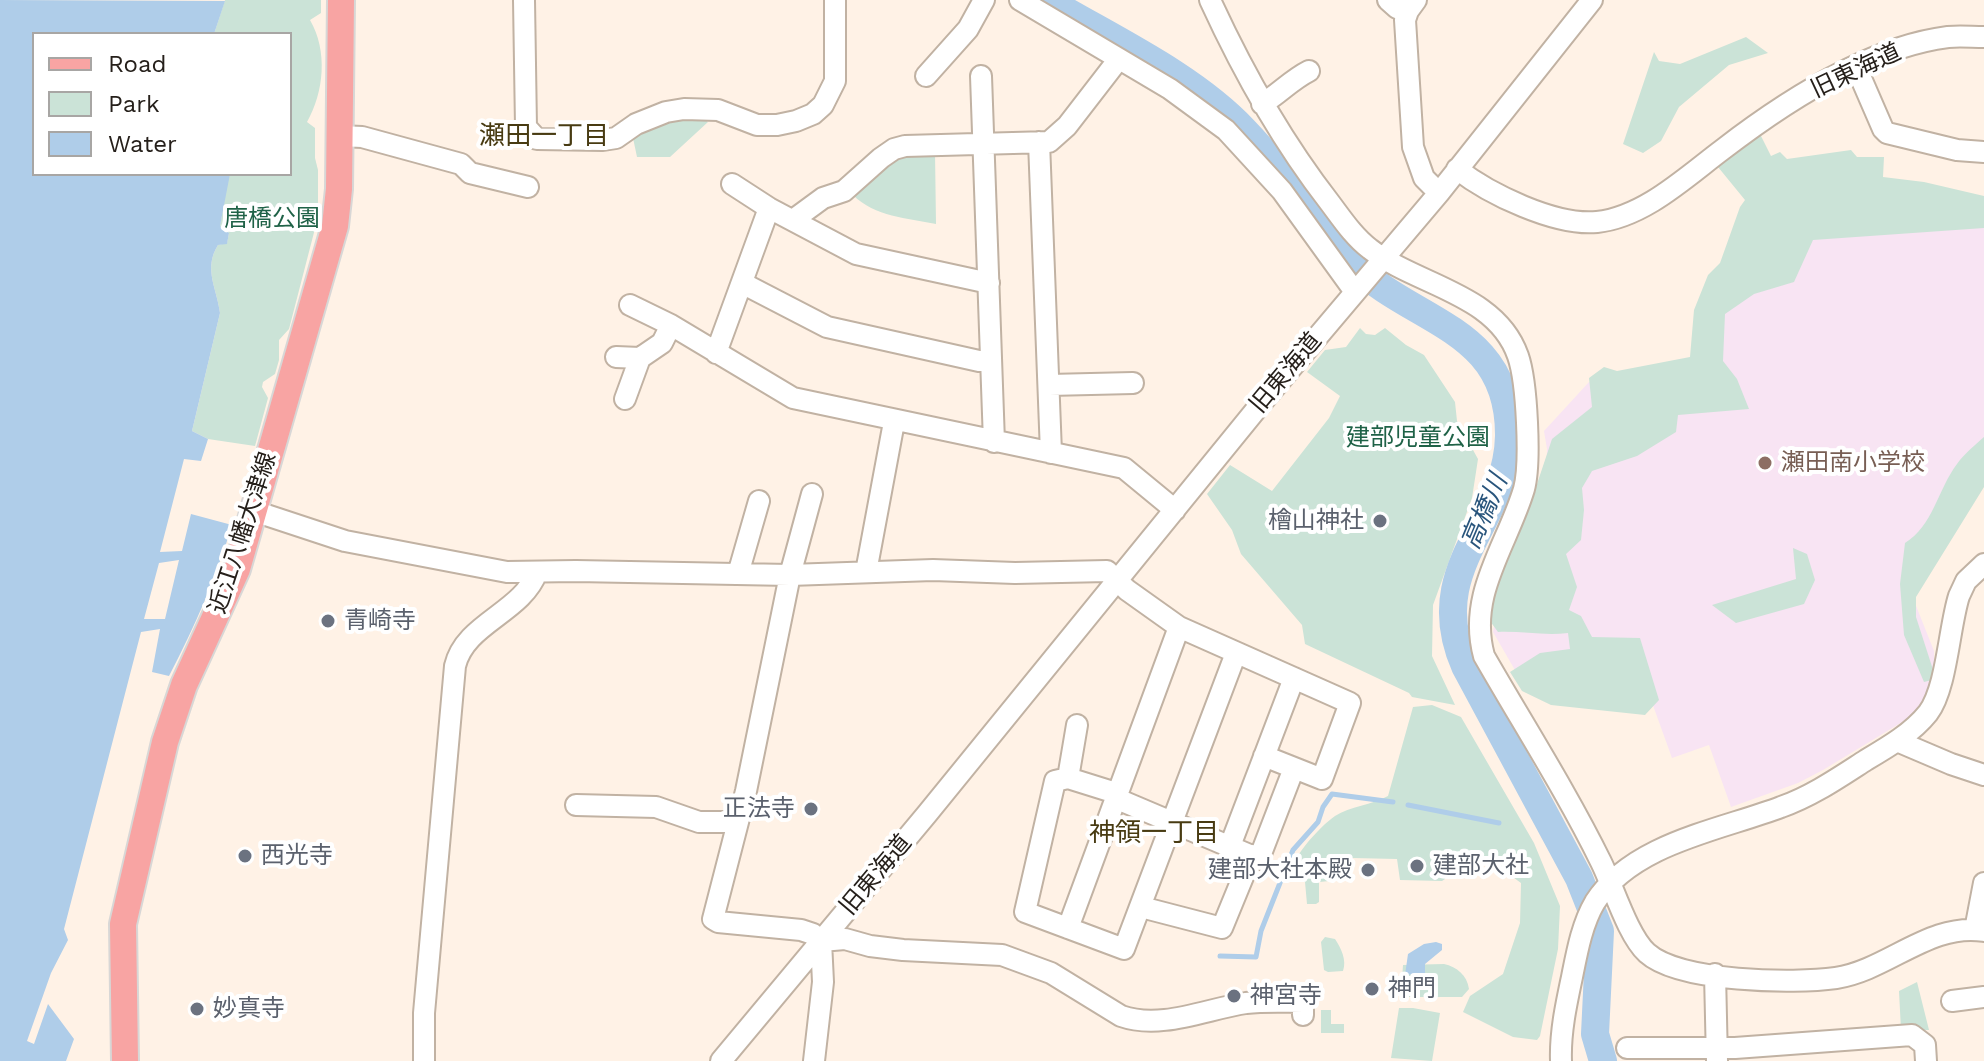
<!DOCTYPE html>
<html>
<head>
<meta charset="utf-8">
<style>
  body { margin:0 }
  #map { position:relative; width:1984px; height:1061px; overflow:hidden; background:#fff2e6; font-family:"Work Sans",sans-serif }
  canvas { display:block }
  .legend { position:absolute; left:32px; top:32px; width:260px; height:144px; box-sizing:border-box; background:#fff; border:2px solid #a8a6a4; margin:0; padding:10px 14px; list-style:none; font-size:24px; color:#26201b }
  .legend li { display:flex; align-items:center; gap:16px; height:40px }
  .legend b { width:40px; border:2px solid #a8a6a4 }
</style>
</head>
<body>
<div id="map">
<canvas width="1984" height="1061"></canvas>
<ul class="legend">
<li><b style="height:10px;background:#f8a4a3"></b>Road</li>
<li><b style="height:22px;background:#cbe3d7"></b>Park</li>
<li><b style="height:22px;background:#afcde9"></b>Water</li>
</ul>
</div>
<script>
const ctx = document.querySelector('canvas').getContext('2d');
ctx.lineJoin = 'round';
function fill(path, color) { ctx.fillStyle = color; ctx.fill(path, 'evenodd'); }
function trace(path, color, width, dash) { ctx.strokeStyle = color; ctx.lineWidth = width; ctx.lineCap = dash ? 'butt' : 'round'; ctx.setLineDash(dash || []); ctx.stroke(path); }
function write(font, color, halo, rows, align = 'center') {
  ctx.font = font + ' "Work Sans","Noto Sans JP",sans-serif'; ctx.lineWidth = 8; ctx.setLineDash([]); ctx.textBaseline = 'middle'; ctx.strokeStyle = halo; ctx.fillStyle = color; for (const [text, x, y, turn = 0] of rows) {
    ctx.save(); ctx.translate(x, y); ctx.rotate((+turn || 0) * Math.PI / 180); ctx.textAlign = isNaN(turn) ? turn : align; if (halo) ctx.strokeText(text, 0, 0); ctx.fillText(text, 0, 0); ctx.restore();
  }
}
const education = new Path2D(`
  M1887,190L1984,203V477L1903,573L1934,651V670L1925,699L1912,716L1823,770L1798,783L1731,807L1709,745L1672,758L1633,650L1523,684L1493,632L1499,596L1546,479L1547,449L1544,431L1589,382L1696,367L1707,284Z`);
const green = new Path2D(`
  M225,0H321V13L310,20C328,51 324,92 307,122L315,128V158L318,170V217L289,329L279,340V360L275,374L263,382L262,387L268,398L255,446L208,439L192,431L220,313C217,288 203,269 218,245L227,243L229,233L219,227C225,210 223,189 230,174H290V34H214Z
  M1746,37L1768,53L1729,65L1679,107L1661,141L1643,153L1623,144L1654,52L1659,61L1680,64Z
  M687,118L703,119L708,122L670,157H637L633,138L658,123Z
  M1760,134L1771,156L1780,152L1787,159L1851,150L1857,157H1884L1883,177L1924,182L1984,196V228L1813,240L1794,282L1754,294L1725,314L1723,361L1737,379L1749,409L1678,415L1676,432L1637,456L1592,471L1582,488L1584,510L1581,540L1566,554L1577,587L1569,610L1581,616L1592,637L1640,638L1659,700L1645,715L1551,705L1522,691L1510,672L1540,653L1570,649L1568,633C1545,636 1522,631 1498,632L1487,617L1489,595L1530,505L1552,439L1592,407L1589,378L1604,367L1617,371L1690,357L1694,310L1708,275L1720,263L1740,207L1745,200L1718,167Z
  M935,152L936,224C907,218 875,217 853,195L894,156Z
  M1360,328L1366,334L1375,335L1385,328L1406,345L1424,355L1455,402L1457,421L1478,459L1472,498L1433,605L1432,656L1455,705L1412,697L1409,693L1305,644L1302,625L1241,554L1232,530L1207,494L1230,465L1272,491L1329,418L1340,396L1307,372L1325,350L1346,347Z
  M1984,437V487L1916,597V617L1936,679L1924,682L1904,635L1900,584L1905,543C1933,526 1938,489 1957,464C1964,454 1975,445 1984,437Z
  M1793,548L1807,554L1815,580L1804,604L1736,623L1712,605L1796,579Z
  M1432,705L1461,717L1534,843L1560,906L1558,949L1540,1036L1537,1040L1513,1037L1463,1012L1470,996L1503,974L1520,923L1521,883L1492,862L1449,861L1446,864L1445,879L1442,881L1400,880L1397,859L1352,858L1350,879L1319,882V902L1316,904H1307L1305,882L1289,880C1287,862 1320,826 1335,816C1350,806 1372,805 1388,796L1413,707Z
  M1325,937L1335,939C1341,948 1347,960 1343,971L1328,972L1324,970L1321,942Z
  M1444,964C1457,967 1467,975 1469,989L1462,997H1404L1402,979L1403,965Z
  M1917,982L1929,1030H1901L1899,991Z
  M1399,1008H1413L1440,1013L1432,1061L1391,1058Z
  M1321,1010H1331V1024H1344V1033H1321Z`);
const water = new Path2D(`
  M0,0L225,1L214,34H34V174H230L220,226L229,233L227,244L218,245C203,269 217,288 220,313L192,431L208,439L201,461L184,459L160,552L182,551L191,514L232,525C216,578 195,626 169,676L152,672L160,629L141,632L64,929L68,940L51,973L27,1041L34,1044L48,1004L74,1039L66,1061H0ZM179,560L165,619H144L159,563Z
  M1436,942L1442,944V950L1425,964V973L1405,975L1408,954L1424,944Z`);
const stream = new Path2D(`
  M1408,805L1499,823
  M1220,956L1256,957L1261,931L1293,850L1318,822L1323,807L1332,794L1393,802`);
const river = new Path2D(`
  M1047,0C1111,38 1192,75 1244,130C1271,158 1294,188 1317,219C1328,233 1338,249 1351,262C1412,324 1510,326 1509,436C1507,525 1422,567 1465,666L1579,878L1600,931L1595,1034L1603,1061`);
const minor = new Path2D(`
  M524,0L526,127L537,139L603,140L616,138L636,124L666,112L684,109L718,110L757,125H777L796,121L813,114L823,105L835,81V0
  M1020,0L1170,89L1226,130L1282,191L1355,292
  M1210,0C1243,72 1281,140 1330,203C1342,219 1354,237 1370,249C1417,286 1496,293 1518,356C1527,382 1531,463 1524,489C1507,546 1467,594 1484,656C1523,724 1566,791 1601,862C1613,886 1628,936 1647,953C1679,982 1794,984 1836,978C1888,970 1930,922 1984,931
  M1388,0L1397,8L1408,11
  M1416,0L1408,11L1405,20L1413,147L1424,178L1439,193
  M1852,69L1860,76L1883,129L1887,133L1957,150L1984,152
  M926,76L968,29L984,0
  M981,76L994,442
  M1262,104C1279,94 1291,80 1309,71
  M340,136L362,137L461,164L470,173L528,187
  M1039,142L1051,453
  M1457,169C1489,194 1555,226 1597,222C1644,217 1686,177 1722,150C1783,103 1869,47 1948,37C1959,36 1972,37 1984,37
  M732,184L769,208L856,254L989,283
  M793,220L823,198L844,191L881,158L894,149L905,146L1049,142L1067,126L1118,60
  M742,283L827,327L979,361H991
  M630,305L671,325L793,398L1124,468L1175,510
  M716,353L769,208
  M616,357L640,358
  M1049,385L1133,383
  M625,399L640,358L662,343L671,325
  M812,494L790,575L746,791L713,919L718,922L801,930L813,934L821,941L845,939L870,946L903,950L1002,955L1051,973L1121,1016C1161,1030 1206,1009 1246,1003C1265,1001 1284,1002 1303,1002V1015
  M254,511L345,541L507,572L576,571L790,575L933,570L1015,573L1107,571L1127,590L1179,627L1350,703L1322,779L1264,756
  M866,572L894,422
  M738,574L759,501
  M1897,741L1951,764L1984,775
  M1068,778L1077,725
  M1116,793L1068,778L1055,781L1025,912L1124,949L1236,653
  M1115,798L1259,859L1294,768
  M576,805L656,807L699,822H738
  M1230,846L1294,678
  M1141,907L1222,928L1252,855
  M1068,928L1179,627
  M1975,930L1984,883
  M1715,974L1717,1061
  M1952,1001L1984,997
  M1627,1048H1735L1912,1035L1925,1045L1926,1061
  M424,1061V1013L455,666C465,623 522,613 537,572
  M721,1061L927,814L1259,406L1439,193L1592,0
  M814,1061L823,982L821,941
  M1561,1061C1560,1033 1566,1005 1572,977C1577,952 1582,924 1595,902C1633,843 1721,830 1781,807C1812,796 1838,778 1866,760C1888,747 1912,733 1928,713C1947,688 1949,627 1959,596L1966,581L1984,564`);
const major = new Path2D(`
  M125,1061L123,924L165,742L184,685L237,569L335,226L339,189L341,0`);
const markers = [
  [1765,463,8,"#8d6e63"],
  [1380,521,8,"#6b7280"],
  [328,621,8,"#6b7280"],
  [811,809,8,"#6b7280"],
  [245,856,8,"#6b7280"],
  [1417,866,8,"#6b7280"],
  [1368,870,8,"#6b7280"],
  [1372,989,8,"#6b7280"],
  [1234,996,8,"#6b7280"],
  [197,1009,8,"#6b7280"]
];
const streetNames = [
  ["旧東海道",1856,71,-25],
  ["旧東海道",1286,373,-50],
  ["近江八幡大津線",243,533,-72],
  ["旧東海道",876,875,-50]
];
const parkNames = [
  ["唐橋公園",272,219],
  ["建部児童公園",1418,438]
];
const educationNames = [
  ["瀬田南小学校",1781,463]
];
const worshipNames = [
  ["檜山神社",1364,521,"right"],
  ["青崎寺",344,621],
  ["正法寺",795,809,"right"],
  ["西光寺",261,856],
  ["建部大社",1433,866],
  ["建部大社本殿",1352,870,"right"],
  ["神門",1388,989],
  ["神宮寺",1250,996],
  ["妙真寺",213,1009]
];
const neighbourhoodNames = [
  ["瀬田一丁目",544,136],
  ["神領一丁目",1154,833]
];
const waterNames = [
  ["高橋川",1485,512,-67]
];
fill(education, '#f8e4f3');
fill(green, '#cbe3d7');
fill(water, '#afcde9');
trace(stream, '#afcde9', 5);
trace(river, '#afcde9', 28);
trace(minor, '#c1b2a3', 24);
trace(major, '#d8d7d6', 30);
trace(minor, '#fff', 20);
trace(major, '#f8a4a3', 26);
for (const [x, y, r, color] of markers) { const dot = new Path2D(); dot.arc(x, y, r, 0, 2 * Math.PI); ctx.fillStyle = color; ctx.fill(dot); trace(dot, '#fff', 3); }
write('24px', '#26201b', '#fff', streetNames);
write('24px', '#1f6247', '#fff', parkNames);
write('24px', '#785e54', '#fff', educationNames, 'left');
write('24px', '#5b616d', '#fff', worshipNames, 'left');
write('26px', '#483b12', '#fff', neighbourhoodNames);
write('italic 26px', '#29557c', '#fff', waterNames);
</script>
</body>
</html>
